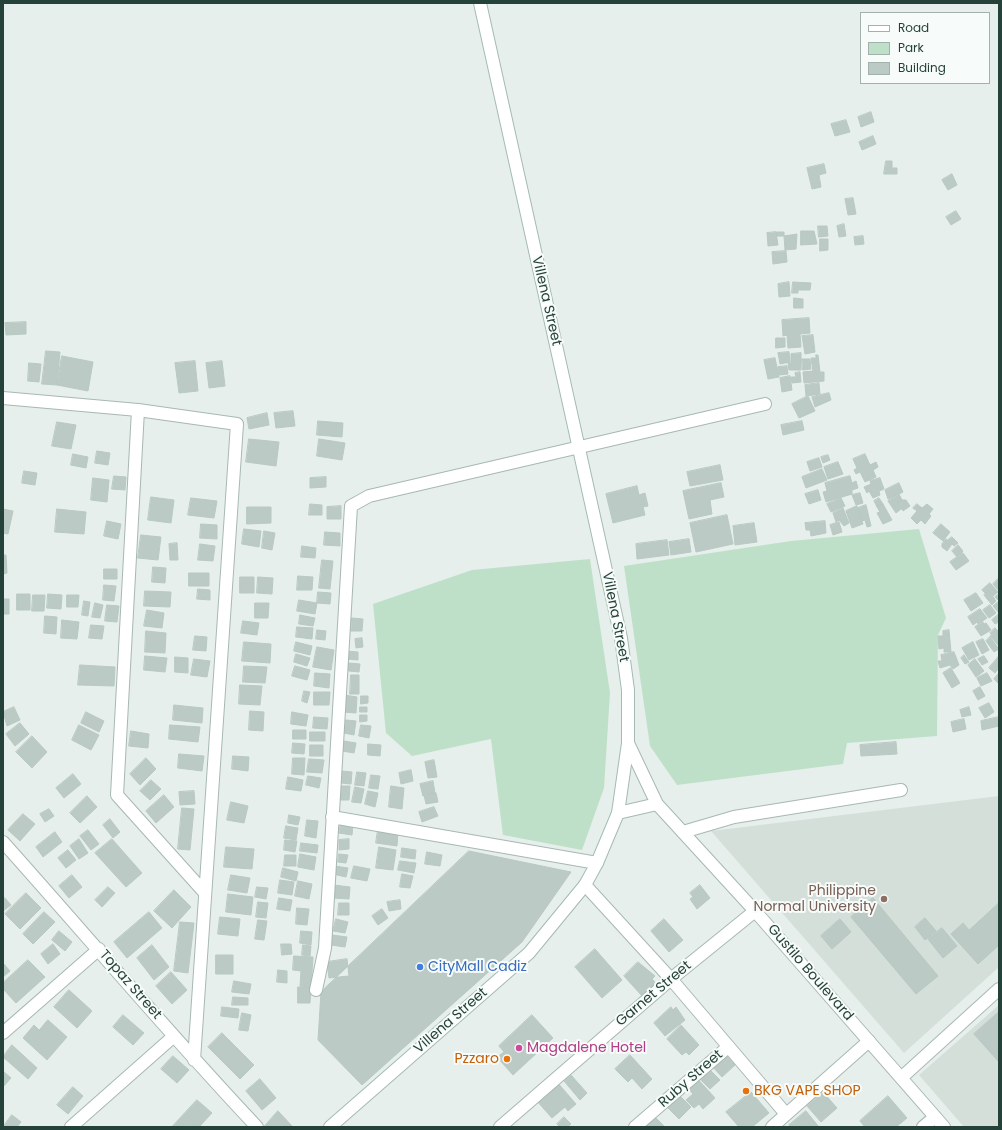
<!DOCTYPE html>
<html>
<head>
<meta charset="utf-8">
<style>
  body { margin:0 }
  #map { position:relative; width:1002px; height:1130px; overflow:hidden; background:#e6efeb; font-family:Poppins,sans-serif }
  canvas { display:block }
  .frame { position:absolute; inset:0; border:4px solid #24423a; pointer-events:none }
  .legend { position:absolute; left:860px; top:12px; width:130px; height:72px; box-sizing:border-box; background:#f7fbf9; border:1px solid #a3b1ad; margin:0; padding:5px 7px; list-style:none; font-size:12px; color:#24423a }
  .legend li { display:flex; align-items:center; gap:8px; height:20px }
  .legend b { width:20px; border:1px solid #a3b1ad }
</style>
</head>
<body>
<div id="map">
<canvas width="1002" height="1130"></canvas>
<div class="frame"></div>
<ul class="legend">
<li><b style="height:5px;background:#fff"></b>Road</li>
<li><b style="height:11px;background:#bfe0c8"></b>Park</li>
<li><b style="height:11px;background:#bbcac4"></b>Building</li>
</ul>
</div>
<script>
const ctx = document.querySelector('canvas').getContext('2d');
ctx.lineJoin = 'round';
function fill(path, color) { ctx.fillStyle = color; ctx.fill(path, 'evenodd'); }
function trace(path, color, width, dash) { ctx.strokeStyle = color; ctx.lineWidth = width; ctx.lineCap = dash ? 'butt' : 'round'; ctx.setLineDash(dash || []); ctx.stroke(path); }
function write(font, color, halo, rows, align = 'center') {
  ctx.font = font + ' Poppins,sans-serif'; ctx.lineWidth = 4; ctx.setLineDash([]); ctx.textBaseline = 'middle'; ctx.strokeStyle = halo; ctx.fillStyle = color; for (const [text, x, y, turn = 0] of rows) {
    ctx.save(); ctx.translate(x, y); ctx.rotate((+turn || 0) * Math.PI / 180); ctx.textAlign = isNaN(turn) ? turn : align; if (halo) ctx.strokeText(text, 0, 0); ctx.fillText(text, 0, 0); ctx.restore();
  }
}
const built = new Path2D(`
  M999,796V967L904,1053L711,831Z
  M999,1005V1127H964L919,1075Z`);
const green = new Path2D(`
  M919,529L946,618L938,635L937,736L847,743L843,764L677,785L650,746L624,566L791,541Z
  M590,559L610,693L604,788L582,850L503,835L491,739L412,756L386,733L373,604L472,570Z`);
const building = new Path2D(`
  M871,112L874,122L861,127L858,117Z
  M846,120L850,132L835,136L831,124Z
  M873,136L876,144L862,150L859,142Z
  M886,161H892V168H897V174H884Z
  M824,164L826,173L819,175L821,187L812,189L807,168Z
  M952,174L957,185L948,190L942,180Z
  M853,198L856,214L848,215L845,199Z
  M956,211L961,219L951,225L946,217Z
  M844,224L846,236L839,237L837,226Z
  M818,226H827L828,236L819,237Z
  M801,231H814L817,244L801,245Z
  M776,232L778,245L768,246L767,233Z
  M777,232H784V236L797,234L796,249L785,250L784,236H777Z
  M863,236L864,244L855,245L854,237Z
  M820,239H828V250L820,251Z
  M786,251L787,262L773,264L772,252Z
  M789,282L790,296L779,297L778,284Z
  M793,282L811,283L810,290H798V293H792Z
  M794,298L803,299V308H794Z
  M809,318L810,333L800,334L801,347L788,348L787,335L783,336L782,320Z
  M26,322V334L6,335L5,323Z
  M813,335L815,352L805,354L802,336Z
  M776,338H785V347L776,348Z
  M46,351L60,352L57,385L42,384Z
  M789,352L790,362L780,364L778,353Z
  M801,353V370H789L788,363H791V354Z
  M816,355H818L820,372H824V381L804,383L803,372L813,371L811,358H816Z
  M62,356L93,362L88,391L57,385Z
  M775,358L779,377L768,379L764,360Z
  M802,359H810L811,369L803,370Z
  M195,361L198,391L179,393L175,363Z
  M222,361L225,386L209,388L206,363Z
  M29,363L41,364L39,382L28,381Z
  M787,366L788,374L779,375L778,367Z
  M800,372L801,382L792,383L791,377H796L795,373Z
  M790,376L792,390L782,392L780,378Z
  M819,383L820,394L806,396L805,385Z
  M829,393L831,400L815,407L812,397Z
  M808,396L815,411L799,418L792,404Z
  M293,411L295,426L276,428L274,413Z
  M267,413L269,425L249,429L247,418Z
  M318,421L343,423L342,437L317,435Z
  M802,421L804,430L783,435L781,425Z
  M57,422L76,425L71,449L52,446Z
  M249,439L279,442L276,466L246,462Z
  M319,439L345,443L342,460L317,456Z
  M97,451L110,453L108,465L95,463Z
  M73,454L88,457L86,468L71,465Z
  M865,454L870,465L876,462L878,467L873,470L876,477L865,482L860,472L856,474L854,470L857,468L853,459Z
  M828,455L830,460L823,463L821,457Z
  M819,458L822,467L810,471L807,462Z
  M838,462L843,474L828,479L824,467Z
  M720,465L723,480L690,486L687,472Z
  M822,469L827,480L806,488L802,477Z
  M24,471L37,473L35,485L22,483Z
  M114,476L126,477L125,490L112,489Z
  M850,476L852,483L856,481L858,488L852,490V494L826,502L823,492L827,491L825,483Z
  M326,477V487L310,488V478Z
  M93,478L109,480L107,502L91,500Z
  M880,478L884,489L879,491L880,495L873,498L869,491L867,493L864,487L871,484L870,481Z
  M721,483L724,497L710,500L712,514L689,519L683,491Z
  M899,483L903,492L888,499L885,490Z
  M637,486L639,495L645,493L648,506L643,507L645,515L613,523L606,494Z
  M818,490L821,500L809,504L805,494Z
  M860,493L863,503L856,505L852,495Z
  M899,494L902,500L898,503L901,509L896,513L888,501Z
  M151,497L174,500L171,523L148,520Z
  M191,498L217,501L214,518L188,515Z
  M841,498L845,506L831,512L827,504Z
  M879,498L883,504L877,507L874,501Z
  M902,500H906L910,506L903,511L898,503Z
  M310,504L322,505V515H309Z
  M883,504L892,520L883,524L877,513L880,512L877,507Z
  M917,504L922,508L927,504L933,509L929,514L931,516L925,524L921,520L917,524L911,518L917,511L913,508Z
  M866,505L871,526L867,527L865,520L862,521L858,508Z
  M341,506V519H327V507Z
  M857,506L863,524L852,528L846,511Z
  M247,507H271V523L247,524Z
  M843,508L849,523L844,526L839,520L836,522L833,513Z
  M3,509L13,511L8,534L3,533Z
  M57,509L86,512L84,534L55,532Z
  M727,515L733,544L696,552L690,523Z
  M107,521L121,524L118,539L104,536Z
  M825,521L826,533L811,536L810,530H806L805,523Z
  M839,522L842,532L833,535L830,525Z
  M754,523L757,542L735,545L733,526Z
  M201,524L217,525V539L200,538Z
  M941,524L950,532L943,541L933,533Z
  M244,529L261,531L259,547L242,544Z
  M264,531L275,533L272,550L262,548Z
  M325,532L340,533V546L324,545Z
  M141,535L161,537L158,560L138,558Z
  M952,537L958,543L954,546L948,540Z
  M689,539L691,552L671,555L669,542Z
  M946,539L952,544L947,551L942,547V544Z
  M667,540L669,555L637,559L636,544Z
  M177,543L178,560H170L169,544Z
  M200,544L215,546L213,561L198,560Z
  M958,545L963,551L957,557L952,551Z
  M302,546L316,548L315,558L301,557Z
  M963,553L969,561L956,570L950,562Z
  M3,555H6L7,573L3,574Z
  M322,560L333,561L330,589L319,588Z
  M153,567L166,568L165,583L152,582Z
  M104,569H117V579H104Z
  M189,573H209V586H189Z
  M298,576L313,577L312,590H297Z
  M240,577H254V593H240Z
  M258,577L273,578L272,594L257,593Z
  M998,579L999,580V591L993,584Z
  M990,583L998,592L993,596L989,591L986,594L982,590Z
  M104,585L116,586L114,601L103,600Z
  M198,589L210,590V600L197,599Z
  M145,591L171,592L170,607L144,606Z
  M989,591L996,601L992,605L984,595Z
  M318,592L331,593L330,604L317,603Z
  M976,593L983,603L971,611L964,600Z
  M17,594H30V610H17Z
  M48,594L62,595L61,609L47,608Z
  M999,594V613L993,606L999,601L995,597Z
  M33,595H45L44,611H32Z
  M67,595H79L78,607H67Z
  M3,599H9V614H3Z
  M299,600L317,603L315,614L297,611Z
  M84,601L90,602L88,616L82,615Z
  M95,603L103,605L100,618L92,617Z
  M255,603H269L268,618H255Z
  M107,605L119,606L117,622L105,621Z
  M990,605L996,613L989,618L983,610Z
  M980,609L987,618L978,624L977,622L973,625L968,617Z
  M147,610L164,613L162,628L144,626Z
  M999,614V622L995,624L992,620Z
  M300,615L315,618L313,626L299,624Z
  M45,616L57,617L56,634L44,633Z
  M352,618L363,619L362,631H351Z
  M62,620L79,622L77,639L61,638Z
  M243,621L259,623L257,635L241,633Z
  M983,622L984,624L986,623L991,630L981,636L975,627Z
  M91,625L104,626L102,639L89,638Z
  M297,627L313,628L312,639L296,637Z
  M995,628L999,632V646L990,636L992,635L990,633Z
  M317,630L326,631L325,640L316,639Z
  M949,630L951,652H944V648L939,649L938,636H943V631Z
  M146,631L166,633L165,653L145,652Z
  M195,636L207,637L206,651L193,650Z
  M990,637L999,649L994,652L986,641Z
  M362,638L363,647L356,648L355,639Z
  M983,639L989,650L982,654L976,642Z
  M244,642L271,644L270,663L242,661Z
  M296,642L312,646L310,655L294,651Z
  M973,642L979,655L969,660L962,648Z
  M317,647L334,650L331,670L313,667Z
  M346,651L358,652V660L346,659Z
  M954,652L959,665L953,669L950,665L940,668L938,661H942L941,655Z
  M296,654L310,658L307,666L294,662Z
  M964,655L969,662L965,664L961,658Z
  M145,656L167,658L165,672L144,670Z
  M984,656L988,662L982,665L978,659Z
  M999,656V668L995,673L989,668Z
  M175,657L188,658V673L175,672Z
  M194,659L210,661L207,677L191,675Z
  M975,659L984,671L976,677L968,665Z
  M349,663L360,664L359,672L349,671Z
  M80,665L115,667L114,686L78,685Z
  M244,666L267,667L265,683L243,682Z
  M295,666L310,670L307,680L292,676Z
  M951,668L960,683L952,688L943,673Z
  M315,673L330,674L329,688L314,686Z
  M987,673L992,681L981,686L977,678Z
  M999,673V684L994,679Z
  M351,675H359V694H350Z
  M240,685L262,686L260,705L239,704Z
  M980,687L985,696L978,700L973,691Z
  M304,691L310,692L307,703L302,701Z
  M314,692H330L329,705H314Z
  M344,695L357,697L356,713L343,712Z
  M361,696H368V703L361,704Z
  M989,703L994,712L985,718L979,708Z
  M174,705L203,708L202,723L173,720Z
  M14,707L20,720L7,726L3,712Z
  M360,707H367V712H360Z
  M969,707L971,715L962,717L960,710Z
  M250,711L264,712L263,731L249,730Z
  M86,712L104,721L99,732L81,723Z
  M292,712L308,715L306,726L291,724Z
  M360,715H367V721L360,722Z
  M314,717L328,718L327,729L313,728Z
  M999,717V726L982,730L981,721Z
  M964,719L966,729L953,732L951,722Z
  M346,720L356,721L354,735L344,733Z
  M20,723L29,734L15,746L6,734Z
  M79,725L99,735L91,750L72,740Z
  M170,725L200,727L198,742L169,739Z
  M361,725L371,726L369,738L359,736Z
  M293,730H306V739H293Z
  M131,731L149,734L148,748L129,746Z
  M310,732H325V741H310Z
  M32,736L47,752L32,768L16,752Z
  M344,741L356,743L354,753L342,751Z
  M896,742L897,754L861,756L860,745Z
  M293,743L305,744L304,754L292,753Z
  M368,744L381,745L380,756L368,755Z
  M310,745H323V756H310Z
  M179,754L204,756L202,771L178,768Z
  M233,756L249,757L248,771L232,769Z
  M146,758L156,769L140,785L130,774Z
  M293,758H305L304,775L292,774Z
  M309,759L324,760L322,773L307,772Z
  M434,760L437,777L428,778L425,762Z
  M411,770L413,781L401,784L399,773Z
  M342,771L352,772L351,784L341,783Z
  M357,772L366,773L364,786L355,785Z
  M73,774L81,784L64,798L56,788Z
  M371,775L380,776L378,789L369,788Z
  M308,776L321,778L319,788L306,785Z
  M288,777L303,780L301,791L286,789Z
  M151,780L161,789L150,800L140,791Z
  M433,781L435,793L423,796L420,784Z
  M338,786H350L349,800H338Z
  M391,786L404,788L402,809L389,807Z
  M355,787L364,789L361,803L352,802Z
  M194,791L195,804L180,805L179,792Z
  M368,791L378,793L375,807L365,804Z
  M436,793L438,802L426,804L424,795Z
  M164,795L174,807L156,823L146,811Z
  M87,796L97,807L80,823L70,813Z
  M231,802L248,806L244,823L227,820Z
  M434,807L438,816L422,822L419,812Z
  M182,808L194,809L190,850L178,849Z
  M49,809L54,816L45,822L40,814Z
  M23,814L35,824L20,841L8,830Z
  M289,815L300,817L298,825L288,823Z
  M110,819L120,832L113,838L103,825Z
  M307,820L318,821L316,838L305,836Z
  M341,823L353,825L352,835L339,833Z
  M286,826L298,828L296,840L284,838Z
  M88,830L99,844L91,850L80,836Z
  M378,830L398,832L397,846L376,843Z
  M55,832L62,842L43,857L36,847Z
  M79,839L88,853L79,859L70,846Z
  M112,839L142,873L126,887L95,853Z
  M349,839V849L339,850V840Z
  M285,840L297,841L295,852L284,850Z
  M301,843L318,845L317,853L300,851Z
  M226,847L254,849L252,869L224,867Z
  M379,847L396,850L393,870L376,868Z
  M402,848L416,850L415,859L401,857Z
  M68,850L76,860L66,868L58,858Z
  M469,851L571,872L522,942L362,1085L318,1040L321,992Z
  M427,852L442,855L440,866L425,864Z
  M300,854L316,857L314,870L298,867Z
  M339,854L348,855L346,863L338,862Z
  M285,855H296V866H284Z
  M400,861L416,863L414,873L398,870Z
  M335,866L348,868L346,877L333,874Z
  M354,866L370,869L367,881L351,878Z
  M283,868L298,872L296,881L281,877Z
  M402,874L413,876L410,888L400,887Z
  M72,875L82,887L69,898L59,886Z
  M231,875L250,878L247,893L228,890Z
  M280,880L294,882L292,895L278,893Z
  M298,881L312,884L309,899L295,896Z
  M334,885L350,887L349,899L333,898Z
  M700,885L710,898L697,909L690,899L693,897L690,893Z
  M108,887L115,893L102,907L95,900Z
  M257,887L268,888L266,899L255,897Z
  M174,890L191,907L172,928L154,911Z
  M26,893L41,908L20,929L5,914Z
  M228,894L253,897L251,915L226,912Z
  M5,898L11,905L3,911V899Z
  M279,898L292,900L290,911L277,909Z
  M873,898L938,976L916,994L851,917Z
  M400,900L401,909L389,911L387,902Z
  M258,902L268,903L266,918L256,917Z
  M339,903H349V915H338Z
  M999,903V945L978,964L951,934L963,923L969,930Z
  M297,908L309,909L307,925L296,924Z
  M382,909L388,918L378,925L372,916Z
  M44,912L55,922L33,944L23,934Z
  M149,912L162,928L127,958L114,942Z
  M220,917L240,919L238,936L218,934Z
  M925,918L936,931L925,940L915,927Z
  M336,919L348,922L345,933L333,931Z
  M664,919L683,940L669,952L651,931Z
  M840,919L851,932L832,949L821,936Z
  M258,920L267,921L264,940L255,939Z
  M180,922L194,923L188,973L174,971Z
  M942,928L957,946L943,958L928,939Z
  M59,931L72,942L65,951L52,940Z
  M301,931L312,932L311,945L300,943Z
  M332,935L347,937L345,947L331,945Z
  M53,944L60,954L48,964L41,954Z
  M281,944H291L292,954L282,955Z
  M152,945L169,967L154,980L137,958Z
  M303,945L311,946L310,956L302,955Z
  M595,949L622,980L602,998L575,967Z
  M216,955H233V974H216Z
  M294,956L313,957L311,987L300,986L301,971L293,970Z
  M347,959L349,976L329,978L327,962Z
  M28,960L45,977L16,1003L3,989V983Z
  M638,962L655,976L652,979L656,983L642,996L624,976Z
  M3,963L10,971L3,977Z
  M278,970L287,971V983L277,982Z
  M171,972L187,990L172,1004L156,986Z
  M234,981L251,984L249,994L232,992Z
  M298,987H311L310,1003H298Z
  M69,990L92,1011L77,1028L54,1007Z
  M233,997L248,998V1005H232Z
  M222,1007L239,1009L238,1018L221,1016Z
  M671,1007L673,1010L676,1007L685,1020L665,1036L654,1023Z
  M999,1012V1062L974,1034Z
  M242,1013L251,1015L248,1031L239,1030Z
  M123,1015L144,1033L133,1045L113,1027Z
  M532,1015L553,1038L513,1075L497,1057L504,1052L499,1046Z
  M48,1020L67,1037L47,1060L23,1038L34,1025L39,1030Z
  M681,1025L699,1045L689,1055L686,1052L682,1055L667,1039Z
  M222,1033L254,1065L240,1079L208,1047Z
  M12,1045L37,1068L28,1079L3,1057Z
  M723,1052L735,1065L722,1077L710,1064Z
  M630,1055L652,1079L642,1089L632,1078L628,1082L615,1069Z
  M173,1056L189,1070L177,1083L161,1069Z
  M708,1068L720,1080L710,1089L698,1077Z
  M3,1071L11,1078L3,1087Z
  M571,1075L587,1093L580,1100L564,1081Z
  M695,1076L715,1098L703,1109L699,1104L694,1108L686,1100L693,1094L685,1085Z
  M260,1079L276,1098L262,1110L246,1091Z
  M557,1082L576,1104L568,1111L565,1107L552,1118L536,1100Z
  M73,1087L83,1096L68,1114L57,1105Z
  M751,1092L769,1113L752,1127H739L726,1112Z
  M823,1092L837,1108L821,1122L807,1106Z
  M677,1093L691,1107L679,1119L665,1105Z
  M888,1096L907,1118L896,1127H865L860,1121Z
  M197,1100L212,1113L199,1127H172Z
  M278,1111L293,1127H264Z
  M806,1111L819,1127H791L789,1125Z
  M12,1115L21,1122L17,1127H3Z
  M564,1117L571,1124L567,1127H560L557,1124Z
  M655,1117L665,1127H645Z`);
const minor = new Path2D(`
  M3,398L138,410L237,424L194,1060
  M138,410L117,795L205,893
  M332,817L597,863
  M683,832L734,817L901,790
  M3,842C88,937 170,1035 257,1127
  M585,885L671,979L786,1114
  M316,990L325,948L351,506L369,496L765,404
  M3,1033L99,949
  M71,1127L174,1036
  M500,1127L671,979L755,911
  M635,1127L728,1047
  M772,1127L869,1041
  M923,1127L935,1117`);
const tertiary = new Path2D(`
  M628,743L657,804L755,911L944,1127
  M618,813L657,804
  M901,1078L999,989`);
const secondary = new Path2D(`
  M330,1127L529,953L585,885L597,863L618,813L628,743V690L621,638L480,3`);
const markers = [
  [884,899,4,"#8d6e63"],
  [420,967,4,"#3f7fe0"],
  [519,1048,4,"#d1479c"],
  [507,1059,4,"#e8710a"],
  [746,1091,4,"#e8710a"]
];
const streetNames = [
  ["Villena Street",546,301,77],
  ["Villena Street",615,617,79],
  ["Gustilo Boulevard",810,973,49],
  ["Topaz Street",130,985,49],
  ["Garnet Street",654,994,-40],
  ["Villena Street",451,1021,-41],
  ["Ruby Street",691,1079,-41]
];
const educationNames = [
  ["Philippine",876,891],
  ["Normal University",876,907]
];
const shopNames = [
  ["CityMall Cadiz",428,967]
];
const hotelNames = [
  ["Magdalene Hotel",527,1048]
];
const foodNames = [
  ["Pzzaro",499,1059],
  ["BKG VAPE SHOP",754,1091,"left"]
];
fill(built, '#d4dfda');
fill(green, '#bfe0c8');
fill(building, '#bbcac4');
trace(building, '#b8c9c2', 1);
trace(minor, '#a8b8b2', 14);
trace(tertiary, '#a8b8b2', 14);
trace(secondary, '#a4bbb3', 14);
trace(minor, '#fff', 12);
trace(tertiary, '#fff', 12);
trace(secondary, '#fff', 12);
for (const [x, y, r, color] of markers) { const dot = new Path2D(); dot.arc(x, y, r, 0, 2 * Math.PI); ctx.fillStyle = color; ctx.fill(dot); trace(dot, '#f7fbf9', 1.5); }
write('14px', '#24423a', '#f7fbf9', streetNames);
write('14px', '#785e54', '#f7fbf9', educationNames, 'right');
write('14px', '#366cbe', '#f7fbf9', shopNames, 'left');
write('14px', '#b23c85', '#f7fbf9', hotelNames, 'left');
write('14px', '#c56008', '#f7fbf9', foodNames, 'right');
</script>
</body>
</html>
